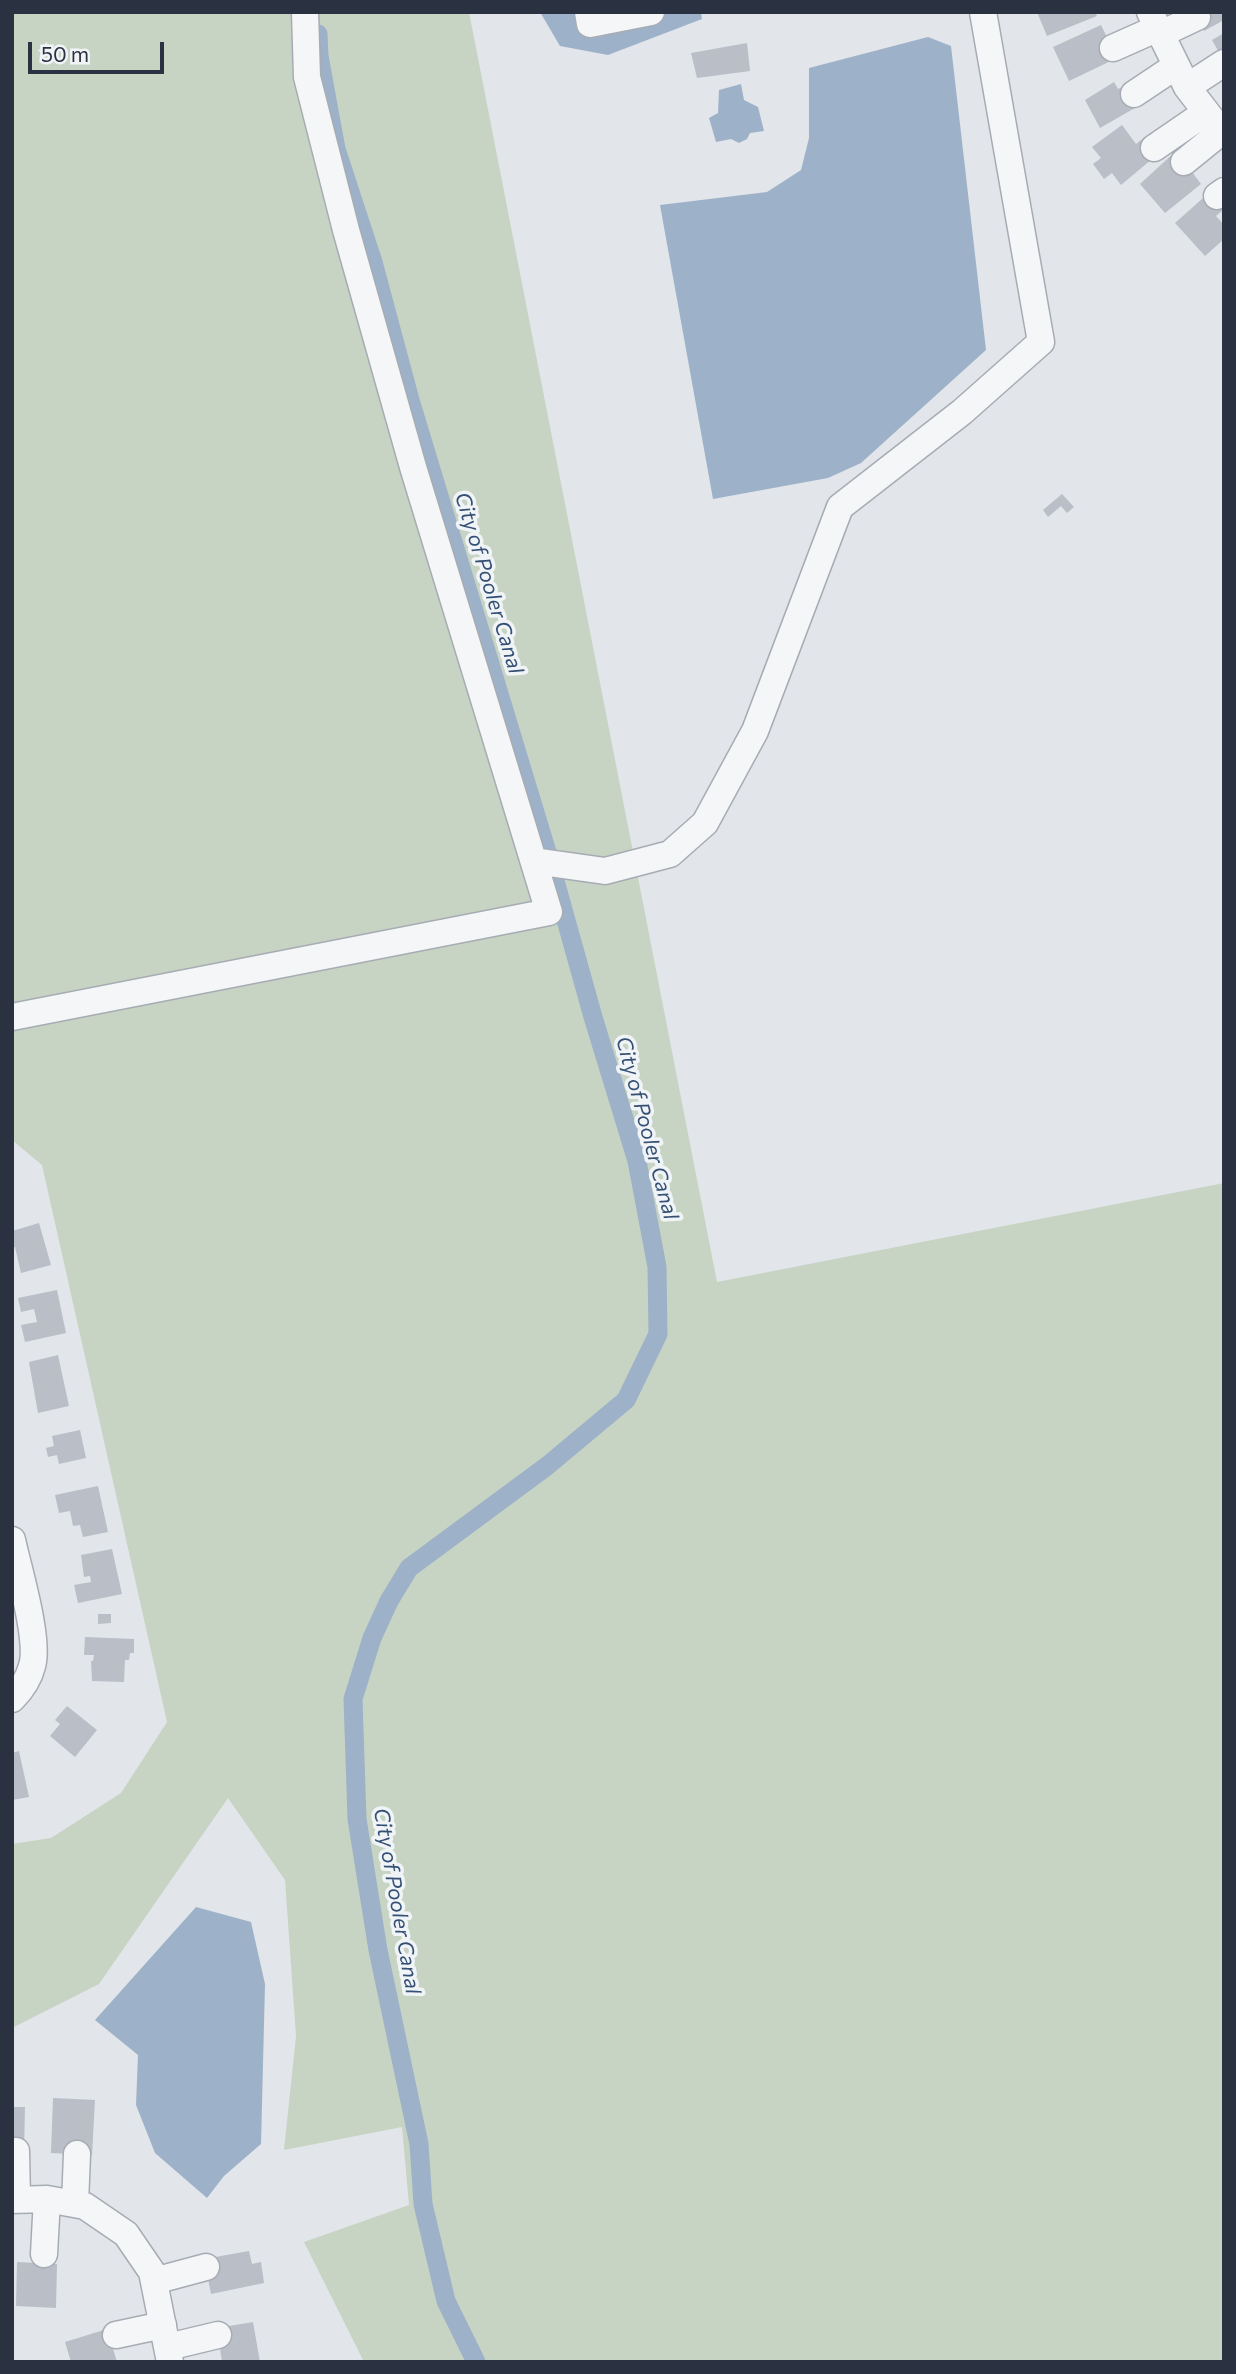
<!DOCTYPE html>
<html>
<head>
<meta charset="utf-8">
<style>
  body { margin:0 }
  #map { position:relative; width:1236px; height:2374px; overflow:hidden; background:#e2e5ea; font-family:Commissioner,sans-serif }
  canvas { display:block }
  .frame { position:absolute; inset:0; border:14px solid #2a3242; pointer-events:none }
  .scale { position:absolute; left:28px; top:42px; width:136px; height:32px; box-sizing:border-box; border:4px solid #2a3242; border-top:0; padding-left:9px; font-size:21px; line-height:24px; white-space:nowrap; color:#2a3242; -webkit-text-stroke:5px #f1f4f7; paint-order:stroke }
</style>
</head>
<body>
<div id="map">
<canvas width="1236" height="2374"></canvas>
<div class="frame"></div>
<div class="scale">50 m</div>
</div>
<script>
const ctx = document.querySelector('canvas').getContext('2d');
ctx.lineJoin = 'round';
function fill(path, color) { ctx.fillStyle = color; ctx.fill(path, 'evenodd'); }
function trace(path, color, width, dash) { ctx.strokeStyle = color; ctx.lineWidth = width; ctx.lineCap = dash ? 'butt' : 'round'; ctx.setLineDash(dash || []); ctx.stroke(path); }
function write(font, color, halo, rows, align = 'center') {
  ctx.font = font + ' Commissioner,sans-serif'; ctx.lineWidth = 7; ctx.setLineDash([]); ctx.textBaseline = 'middle'; ctx.strokeStyle = halo; ctx.fillStyle = color; for (const [text, x, y, turn = 0] of rows) {
    ctx.save(); ctx.translate(x, y); ctx.rotate((+turn || 0) * Math.PI / 180); ctx.textAlign = isNaN(turn) ? turn : align; if (halo) ctx.strokeText(text, 0, 0); ctx.fillText(text, 0, 0); ctx.restore();
  }
}
const green = new Path2D(`
  M12,12H469L717,1282L1224,1183V2362H364L304,2242L409,2205L402,2127L284,2150L296,2036L285,1880L228,1798L99,1984L12,2028V1844L51,1838L121,1793L167,1722L42,1165L12,1140Z`);
const water = new Path2D(`
  M540,12H701L702,19L608,55L560,46Z
  M928,37L951,46L986,350L861,463L828,478L713,499L660,205L767,192L801,170L809,138V68Z
  M741,84L744,100L758,107L764,131L750,133L747,139L739,143L731,139L716,142L709,118L718,113L719,90Z
  M196,1907L251,1922L265,1984L261,2144L224,2176L207,2198L155,2153L136,2105L138,2055L95,2020Z`);
const canal = new Path2D(`
  M318,34L319,56L336,149L373,262L410,400L547,852L593,1017L637,1161L657,1267L658,1334L626,1400L547,1466L409,1568L389,1601L372,1638L353,1699L357,1819L378,1950L419,2144L423,2204L446,2301L476,2362`);
const building = new Path2D(`
  M1037,12H1095L1097,16L1047,36Z
  M1194,12H1224V20L1204,31Z
  M1101,25L1117,58L1069,81L1053,47Z
  M1224,33V61L1212,40Z
  M747,43L750,71L697,78L691,53Z
  M1114,82L1118,89L1124,86L1140,105L1100,128L1085,100Z
  M1122,125L1136,144L1145,137L1158,154L1121,185L1112,173L1104,179L1093,164L1101,158L1092,147Z
  M1176,151L1201,184L1165,213L1140,184Z
  M1212,190L1224,204V209L1216,216L1224,225V239L1205,256L1175,223Z
  M1062,494L1074,507L1067,513L1061,506L1048,517L1043,510Z
  M39,1223L51,1265L21,1273L15,1247L12,1248V1231Z
  M57,1290L66,1333L25,1342L21,1325L37,1322L34,1309L21,1312L18,1298Z
  M58,1355L69,1406L38,1413L29,1362Z
  M80,1430L86,1458L59,1464L57,1455L48,1457L46,1448L54,1446L52,1436Z
  M98,1486L108,1532L83,1537L80,1525L73,1526L70,1511L59,1513L55,1495Z
  M112,1549L122,1594L78,1603L74,1585L91,1582L90,1576L84,1577L81,1555Z
  M98,1614H111V1623L98,1624Z
  M85,1637L134,1639V1653H130L129,1660H125L124,1682L92,1681L91,1661H93L94,1655H84Z
  M67,1706L97,1730L75,1757L50,1736L60,1724L55,1720Z
  M19,1751L29,1797L12,1800V1753Z
  M53,2098L95,2100L92,2155L51,2153Z
  M12,2107H25L24,2152L12,2151Z
  M249,2251L252,2264L261,2262L264,2283L211,2294L204,2259Z
  M17,2262L57,2264L56,2308L16,2306Z
  M253,2322L260,2362H222L217,2328Z
  M107,2329L117,2362H71L65,2342Z`);
const minor = new Path2D(`
  M588,12L590,24L651,12
  M1150,12L1187,87L1224,135
  M1161,34L1197,17
  M1113,48L1158,28
  M1187,87L1224,63
  M1134,94L1176,66
  M1154,148L1205,113
  M1184,162L1221,132
  M1217,196L1224,191
  M534,861L605,871L670,854L705,823L755,731L840,507L962,412L1041,342L983,12
  M12,1017L549,912L413,467L346,230L307,77L305,12
  M12,1540C18,1568 40,1640 32,1666C29,1678 21,1690 12,1699
  M16,2151L17,2200
  M12,2200L47,2199L85,2206L126,2234L152,2272L170,2362
  M75,2204L77,2154
  M44,2254L47,2199
  M154,2281L206,2267
  M116,2335L163,2325
  M168,2347L218,2335`);
const waterNames = [
  ["City of Pooler Canal",489,583,73],
  ["City of Pooler Canal",647,1128,75],
  ["City of Pooler Canal",397,1901,80]
];
fill(green, '#c7d4c3');
fill(water, '#9db2c9');
trace(canal, '#9db2c9', 19);
fill(building, '#b9bec7');
trace(minor, '#a7acb4', 29);
trace(minor, '#f5f6f8', 26);
write('italic 21px', '#355075', '#f1f4f7', waterNames);
</script>
</body>
</html>
